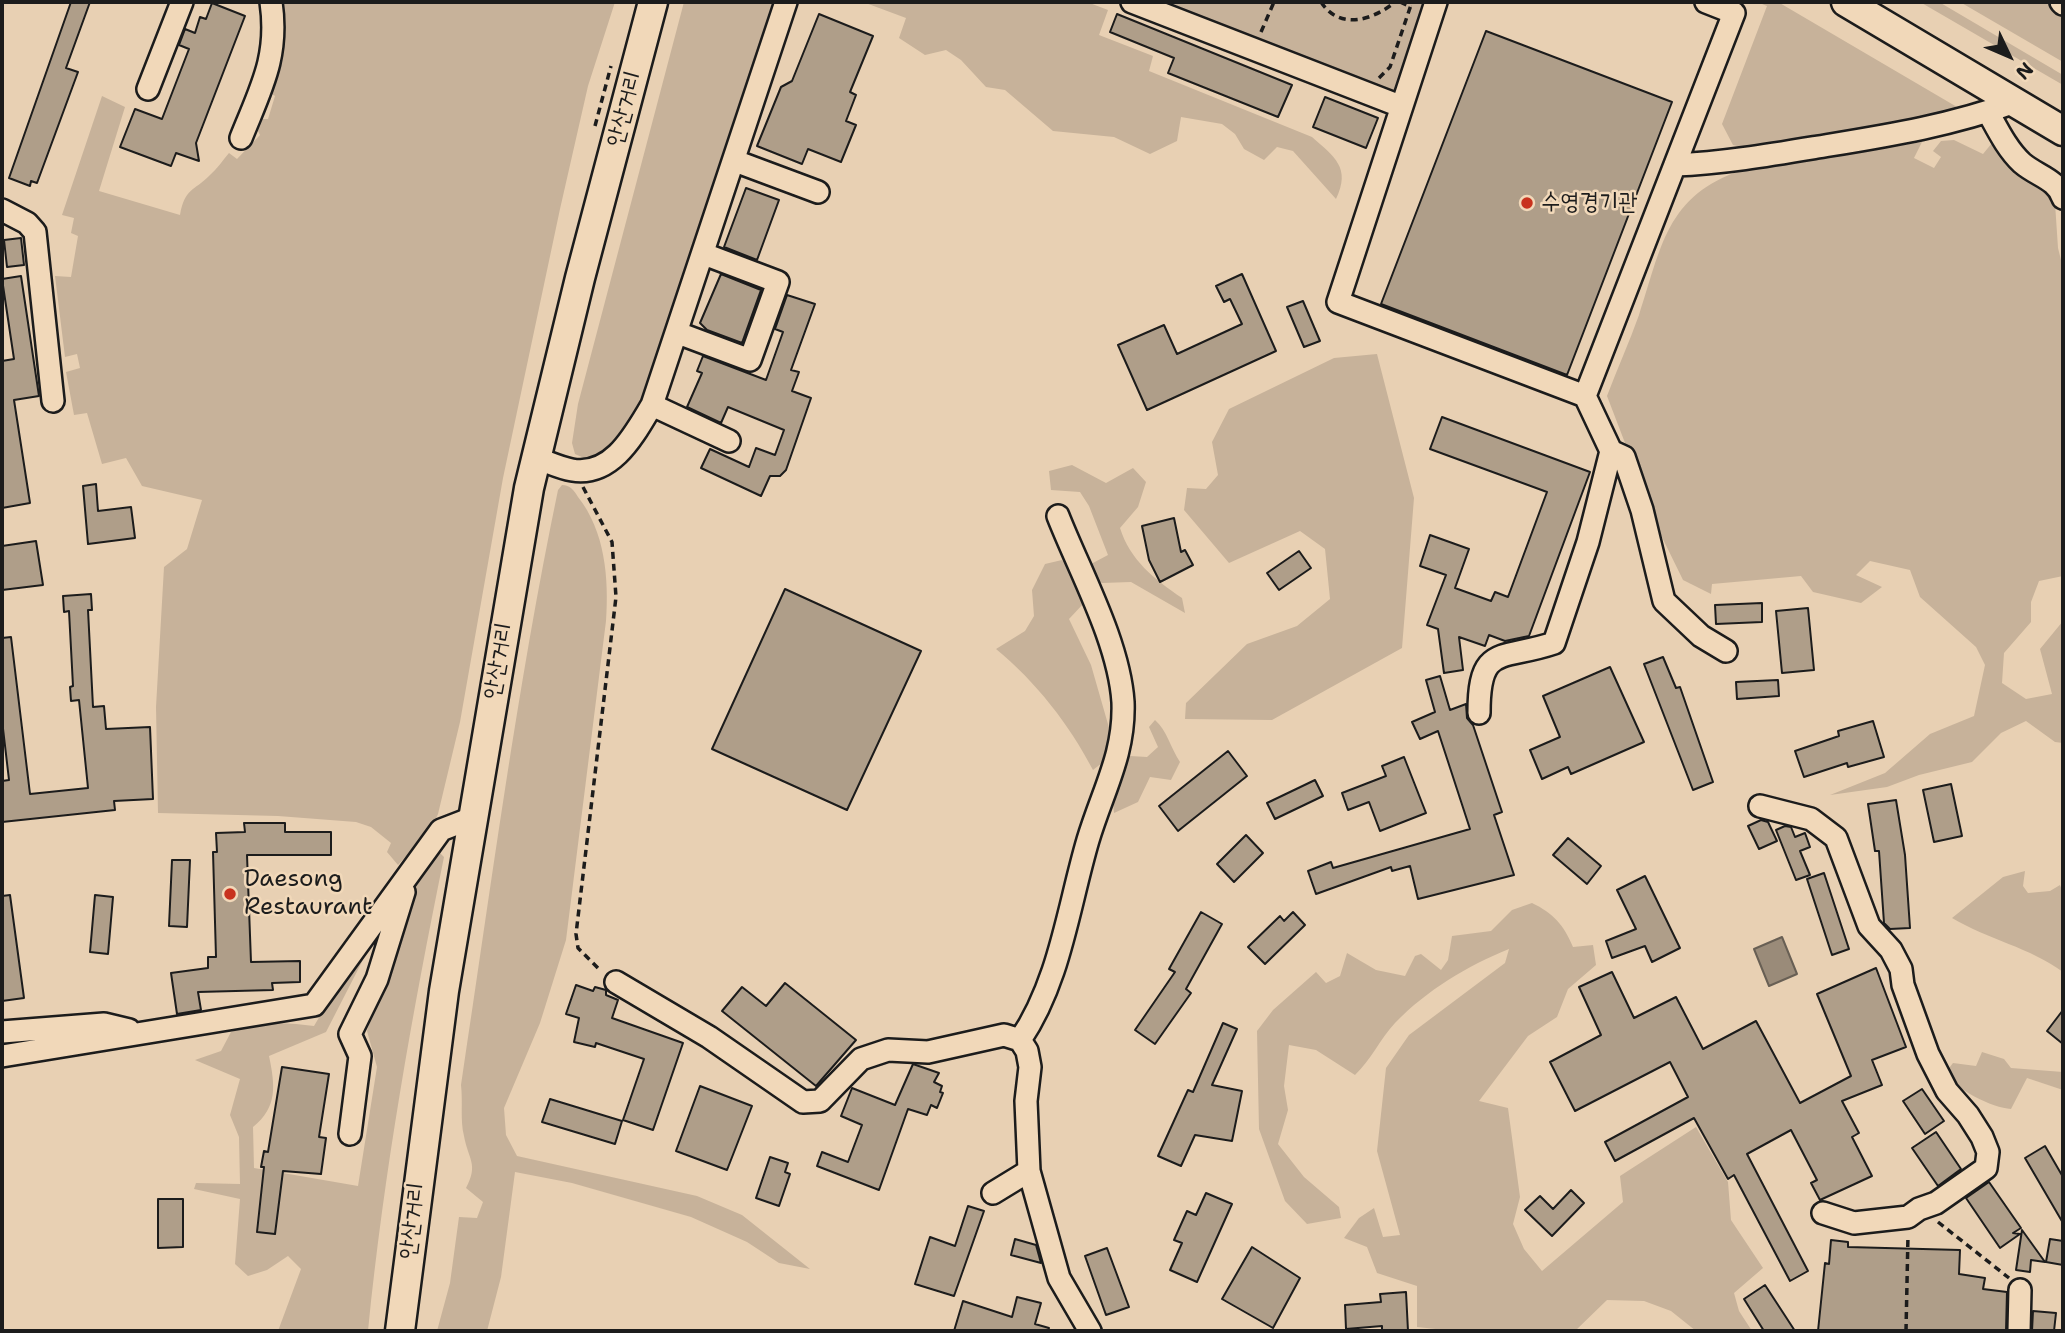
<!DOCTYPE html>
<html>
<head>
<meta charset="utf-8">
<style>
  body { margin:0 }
  #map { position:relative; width:2065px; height:1333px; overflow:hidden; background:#e8d0b3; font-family:"Shantell Sans",sans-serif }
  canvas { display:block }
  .frame { position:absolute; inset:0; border:4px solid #1c1c1c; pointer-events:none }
  .north { position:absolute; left:1974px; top:21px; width:70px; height:70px; -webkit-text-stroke:5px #f1d8b9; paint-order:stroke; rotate:134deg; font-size:19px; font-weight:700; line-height:28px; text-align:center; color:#1c1c1c }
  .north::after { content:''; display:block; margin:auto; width:24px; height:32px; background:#1c1c1c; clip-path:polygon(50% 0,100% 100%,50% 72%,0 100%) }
</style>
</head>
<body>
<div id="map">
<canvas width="2065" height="1333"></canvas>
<div class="frame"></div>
<div class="north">N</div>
</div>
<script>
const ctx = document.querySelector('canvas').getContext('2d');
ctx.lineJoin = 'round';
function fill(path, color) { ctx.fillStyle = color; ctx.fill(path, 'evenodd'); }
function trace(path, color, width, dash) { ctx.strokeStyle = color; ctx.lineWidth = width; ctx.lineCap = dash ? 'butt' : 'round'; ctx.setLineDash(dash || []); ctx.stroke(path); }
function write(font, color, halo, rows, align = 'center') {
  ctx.font = font + ' "Shantell Sans","Poor Story",sans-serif'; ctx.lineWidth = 5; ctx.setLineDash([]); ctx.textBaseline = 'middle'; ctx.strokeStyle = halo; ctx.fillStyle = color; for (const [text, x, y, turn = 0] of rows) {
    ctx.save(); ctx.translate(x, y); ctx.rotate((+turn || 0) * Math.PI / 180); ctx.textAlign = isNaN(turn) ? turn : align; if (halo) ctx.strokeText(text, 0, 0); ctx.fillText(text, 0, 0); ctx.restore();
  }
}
const green = new Path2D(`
  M279,2H615L588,86L560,209L503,478L460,722L438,814L432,827L398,865L387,852L391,843L371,827L356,822L278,816L158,813L156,707L164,567L187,549L202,500L142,486L126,458L102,464L87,413L74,415L66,372L80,368L77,354L65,357L55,276L71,277L78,236L71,233L74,218L62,215L102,96L125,107L99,191L180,215C185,188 193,192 210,175C217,169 223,160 229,153L237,159L260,135L255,125L257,119H268L275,96L269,92Z
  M684,2H778L698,249L660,342L649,401L606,457L584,458L575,454L572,443L578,404Z
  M863,2H1087L1108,10L1099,35L1153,56L1149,71L1312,137C1335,157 1351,168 1336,199L1293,151L1277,147L1264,160L1244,149L1235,134L1222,124L1181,117L1177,141L1150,154L1114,137L1053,131L1005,90L986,87L961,60L946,50L925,55L899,38L906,18Z
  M1152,2H1423L1393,98Z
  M1757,2H1778L1957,107L1958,111L1953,115L1746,148L1733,145L1722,124L1767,6Z
  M1920,2H1939L2063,75V85Z
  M1960,2H2063V62Z
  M1954,140L1983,154L1992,143L2005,162L2049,190L2055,203L2058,248L2063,268V576L2039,581L2031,602V622L2004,653L2002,683L2026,699L2052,694L2040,649L2063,621V743L2055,742L2026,721L2001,733L1972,762L1919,775L1887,787L1830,795L1885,773L1930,734L1974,716L1985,665L1976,647L1920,597L1910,570L1870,561L1856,575L1882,587L1861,603L1813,592L1801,576L1712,584L1711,594L1683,580L1658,529L1607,396C1617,369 1629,343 1639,315C1661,249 1666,194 1743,170L1922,142L1914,158L1934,168L1941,157L1933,151L1941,141Z
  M1377,354L1414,498L1402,648L1272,720L1185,719L1186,703L1247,644L1297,626L1330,599L1325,549L1300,531L1229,563L1184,510L1187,488L1206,489L1218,475L1212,442L1229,409L1334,358Z
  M1072,465L1106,483L1133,468L1146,482L1138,507L1120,528C1130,560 1154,579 1182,598L1185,613L1131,582L1102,583L1086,573L1091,564L1108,555L1089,506L1080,492L1051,490L1049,471Z
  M562,485C570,485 574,490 578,497C605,531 609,578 606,621L566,940L540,1023L504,1108L506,1135L517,1156L697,1196L742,1215L810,1269L779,1263L747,1242L691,1217L572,1183L515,1172L501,1277L487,1331H437L450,1283L459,1217L477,1218L483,1202L466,1188C479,1164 468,1159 464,1136C460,1120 463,1102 461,1085C491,887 517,687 558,490Z
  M1062,560L1075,578L1084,603L1069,619L1091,665L1116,752L1093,770C1069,724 1036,682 996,649L1025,631L1034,616L1032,590L1045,564Z
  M1155,720C1167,730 1171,749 1180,762L1171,780L1150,777L1138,802L1114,813L1111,784L1130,756L1147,757L1158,747L1149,727Z
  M439,852L444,857C412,1014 384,1171 368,1331H278L301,1269L288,1256L267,1270L248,1276L235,1264L240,1199L194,1189L196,1183L240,1184L239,1137L230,1115L240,1079L195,1060L221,1051L231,1032C260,1021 284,1022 314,1026L360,948L367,952L326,1032L269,1056C275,1085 278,1107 253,1127L254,1168L358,1186L377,1067L367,1031L412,887L433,854Z
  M2025,871L2023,886L2028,893L2050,891L2060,885L2063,893V972C2031,948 1987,939 1952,918L2003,877Z
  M1532,903C1553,913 1564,925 1573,947L1593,945L1596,965L1568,989L1557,1017L1528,1036L1479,1101L1508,1108L1520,1197L1513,1224L1524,1249L1542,1271L1623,1202L1620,1176L1696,1127L1728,1182L1731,1220L1763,1268L1734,1293L1739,1311L1752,1331H1696L1671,1311L1644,1301L1607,1300L1575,1331H1454L1417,1327V1286L1377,1273L1367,1247L1344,1238L1359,1218L1374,1208L1383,1237L1400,1235L1377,1151L1386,1068L1409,1035L1505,963L1509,949C1467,966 1427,990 1395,1023C1380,1039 1371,1060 1355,1075L1316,1050L1289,1045L1284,1086L1288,1110L1278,1144L1304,1177L1339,1207L1341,1218L1307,1224L1285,1201L1259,1129L1257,1031L1273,1010L1316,972L1326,983L1340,976L1347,953L1376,970L1405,976L1415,956L1421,954L1441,970L1448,960L1452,936L1491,931L1512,910Z
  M1982,1052L2004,1059L2011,1068L2063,1072V1090L2027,1078L2011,1109C1993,1108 1953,1089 1946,1072L1953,1063L1976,1066Z`);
const water = new Path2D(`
  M1782,937L1797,974L1769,986L1754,949Z`);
const building = new Path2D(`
  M71,2H90L66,68L78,72L37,183L31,181L30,186L9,178Z
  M212,3L245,16L196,143L199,161L176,153L171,166L120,147L135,109L162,119L189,49L179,45L185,29L195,33L200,17L206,19Z
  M819,14L873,36L850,92L856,95L846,121L856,125L841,162L808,149L802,164L757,146L781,87L792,81Z
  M1117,14L1292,85L1278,117L1168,73L1174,58L1110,32Z
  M1486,31L1672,102L1567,375L1381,304Z
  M1325,97L1378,118L1366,148L1313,127Z
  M746,188L779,200L757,260L724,247Z
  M21,238L24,265L7,267L4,240Z
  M721,274L761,290L742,343L707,330L700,323Z
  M1242,274L1276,351L1147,410L1118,345L1164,325L1177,354L1242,324L1230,299L1224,302L1216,286Z
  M21,276L39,396L14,400L30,503L2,508V361L14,359L2,279Z
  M787,295L815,304L791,370L799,372L792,391L811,398L786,470L780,476H770L761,496L701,468L710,449L749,467L756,448L775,455L784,430L728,407L721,423L687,407L702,373L697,371L703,356L766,380L783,332L775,329Z
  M1303,301L1320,341L1304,347L1287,307Z
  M1442,417L1590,472L1529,636L1505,641L1489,635L1485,646L1459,637L1463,670L1444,673L1438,629L1427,625L1446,575L1420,566L1430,535L1469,549L1455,588L1491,601L1495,592L1508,597L1547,492L1430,449Z
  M96,484L98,511L131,507L135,538L88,544L83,486Z
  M1174,518L1181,552L1185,550L1193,565L1160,582L1149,560L1142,526Z
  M36,541L43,585L2,590V546Z
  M1299,551L1311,568L1279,590L1267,573Z
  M785,589L921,651L847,810L712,749Z
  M91,594L92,610H88L93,707L104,706L106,729L150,727L153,799L114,801L115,810L2,822V781L9,780L2,720V638L11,637L30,794L88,788L79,700L71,701L70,687L73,686L69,611L64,612L63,596Z
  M1762,603V622L1716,624L1715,605Z
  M1808,608L1814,670L1782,673L1776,611Z
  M1663,657L1676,688L1680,687L1713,782L1693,790L1644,664Z
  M1610,667L1644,742L1571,774L1568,767L1542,779L1530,750L1560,737L1543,696Z
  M1440,676L1450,710L1466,704L1467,718L1473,725L1502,812L1494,815L1514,875L1418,899L1410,866L1392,871L1391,867L1316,894L1308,871L1331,862L1333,868L1470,829L1438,731L1420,739L1412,722L1435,712L1426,680Z
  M1778,680L1779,696L1737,699L1736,682Z
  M1873,721L1884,757L1848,767L1847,763L1804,777L1795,751L1839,736L1838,731Z
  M1228,751L1247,776L1178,831L1159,806Z
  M1404,757L1426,813L1380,831L1369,802L1348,810L1342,793L1386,776L1382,766Z
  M1315,780L1323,796L1275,819L1267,803Z
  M1951,784L1962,836L1934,842L1923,790Z
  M1896,800L1905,855L1910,928L1890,929L1884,923L1879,851H1875L1868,804Z
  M1761,820L1768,822L1777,841L1759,849L1748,826Z
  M244,823H285V832H331V855H247L251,962L300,961V982L272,983L273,990L198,992L201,1010L177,1014L171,973L208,968V957H216L213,852H217L216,833L245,832Z
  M1785,826L1791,827L1795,837L1805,833L1810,847L1800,851L1810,875L1796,880L1776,830Z
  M1246,835L1263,853L1234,882L1217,864Z
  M1568,838L1601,866L1587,884L1553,855Z
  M172,860H190L187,927L169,926Z
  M1824,873L1849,949L1832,955L1807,879Z
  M1645,876L1680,948L1652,962L1645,946L1612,958L1606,941L1636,929L1617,890Z
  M10,895L24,998L2,1001V896Z
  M95,895L113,897L108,954L90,952Z
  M1201,912L1222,924L1186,989L1191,993L1155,1044L1135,1030L1175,972L1169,969Z
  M1293,912L1305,925L1265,964L1248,947L1280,916L1284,921Z
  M1876,968L1906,1047L1872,1060L1882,1085L1842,1101L1859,1133L1852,1137L1872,1176L1820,1200L1811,1183L1817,1180L1791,1130L1747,1154L1808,1271L1790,1281L1734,1175L1728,1179L1694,1118L1615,1161L1605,1142L1688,1097L1670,1062L1575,1111L1550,1062L1601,1035L1579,987L1612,972L1634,1018L1676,997L1703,1049L1756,1021L1800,1103L1851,1076L1817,994Z
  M785,983L856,1040L816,1086L722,1011L742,987L766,1006Z
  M576,985L593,991L595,987L606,990V995L618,1000L612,1018L683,1043L653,1130L623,1120L644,1059L596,1043L595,1047L574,1042L579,1018L566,1014Z
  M2063,1010V1044L2047,1031Z
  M1223,1023L1237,1029L1212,1085L1242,1091L1232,1141L1195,1135L1181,1166L1158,1156L1188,1090L1193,1092Z
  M913,1064L939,1073L934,1082L942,1086L940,1092L943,1093L937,1108L931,1105L927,1115L908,1109L879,1190L817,1166L822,1152L848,1162L862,1125L841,1116L852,1088L895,1105Z
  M282,1067L329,1074L319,1137L326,1138L321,1174L283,1171L275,1234L257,1232L264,1167H261L264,1151L268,1152Z
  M700,1086L752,1106L727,1170L676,1151Z
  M1922,1089L1944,1121L1925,1134L1903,1101Z
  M550,1099L622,1121L615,1144L542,1122Z
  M1936,1132L1961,1169L1938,1186L1912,1148Z
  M2045,1146L2063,1177V1223L2025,1158Z
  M770,1157L788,1163L785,1172L790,1174L779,1206L756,1198Z
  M1989,1182L2021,1228L2013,1233L2020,1234L2000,1248L1966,1198Z
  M1571,1190L1584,1203L1552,1236L1525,1210L1540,1196L1553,1209Z
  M1206,1193L1232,1204L1197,1282L1170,1270L1182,1243L1174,1240L1187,1211L1196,1215Z
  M158,1199H183V1247L158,1248Z
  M968,1206L984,1211L954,1296L915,1284L930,1237L955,1246Z
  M2022,1230L2045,1262L2031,1260L2030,1272L2016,1270Z
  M1015,1239L1036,1245L1041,1263L1011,1255Z
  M2050,1239L2063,1241V1265L2046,1262Z
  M1831,1240L1848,1242V1247L1960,1250L1959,1274L1985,1278L1983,1289L2007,1292L2006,1331H1818L1825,1263L1829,1264Z
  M1252,1247L1300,1278L1273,1328L1222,1299Z
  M1107,1248L1129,1307L1106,1315L1085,1256Z
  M1765,1285L1795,1331H1764L1744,1299Z
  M1406,1292L1408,1331H1382V1326L1346,1329L1345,1305L1381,1302L1380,1294Z
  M1017,1297L1041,1303L1035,1324L1049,1328L1048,1331H954L963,1301L1012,1317Z
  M2033,1311L2056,1313L2054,1331H2032Z`);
const path = new Path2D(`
  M1321,2C1340,31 1373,20 1395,2
  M1400,2L1411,7
  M1261,32L1274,2
  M1379,78L1390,67L1412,2
  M595,126L611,66
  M583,487L612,542L616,597L576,934L578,948L601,971
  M1938,1222L2009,1278
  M1906,1331L1908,1235`);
const minor = new Path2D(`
  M1132,2L1400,106
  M1436,2L1338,302L1585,396L1734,13L1706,2
  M2061,2L2063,4
  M148,89L182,2
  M1988,112C1998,130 2007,149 2022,163C2037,176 2057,179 2063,198
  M241,138C261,88 279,57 271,2
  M735,161L818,192
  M1675,165C1723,163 1770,155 1818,147C1885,136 1950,126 2015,102
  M2,210L27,223L35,232L53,401
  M678,333L750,360L778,282L704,254
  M1585,396L1611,451
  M652,405L729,441
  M536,458C548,462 560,468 572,470C613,477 635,433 652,405L786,2
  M1479,713C1479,643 1501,661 1554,643L1588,542L1611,451L1624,457L1642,510L1664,601L1701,636L1726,651
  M1760,806L1811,819L1836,838L1869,926L1891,950L1901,969L1903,985L1928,1054L1947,1091L1968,1115L1982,1137L1988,1152L1986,1168L1936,1203L1919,1209L1908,1217L1854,1223L1823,1213
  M616,982L709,1037L803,1102L820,1101L861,1059L888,1050L928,1052L1004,1035L1020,1040L1027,1051L1030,1067L1026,1101L1029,1171L1059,1278L1090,1331
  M2,1032L104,1024L129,1030
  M1020,1040C1060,981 1068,908 1088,840C1103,790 1125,754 1123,702C1119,642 1080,572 1058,516
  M2,1056L314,1005L441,830L472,818
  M350,1134L360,1056L350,1034L377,979L404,892
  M993,1193L1029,1171
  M2019,1331L2020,1290`);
const major = new Path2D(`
  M1846,2L2063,131
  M400,1331L444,991L529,488L580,278L653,2`);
const markers = [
  [1527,203,7,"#c8321e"],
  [230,894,7,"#c8321e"]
];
const streetNames = [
  ["안산거리",625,109,-75],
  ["안산거리",499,661,-80],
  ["안산거리",413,1221,-83]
];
const poiNames = [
  ["수영경기관",1541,203],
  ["Daesong",244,880],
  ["Restaurant",244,908]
];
fill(green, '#c7b29a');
fill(water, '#9a8b79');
trace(water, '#685f54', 2);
fill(building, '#af9e89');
trace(building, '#1c1c1c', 2);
trace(minor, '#1c1c1c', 26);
trace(major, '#1c1c1c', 33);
trace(path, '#1c1c1c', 3.5, [7, 5]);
trace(minor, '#f1d8b9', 21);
trace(major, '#f1d8b9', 28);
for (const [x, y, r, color] of markers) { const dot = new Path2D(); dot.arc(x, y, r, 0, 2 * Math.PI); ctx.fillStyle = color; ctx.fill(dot); trace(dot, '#f1d8b9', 2.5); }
write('24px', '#1c1c1c', '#f1d8b9', streetNames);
write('24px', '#1c1c1c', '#f1d8b9', poiNames, 'left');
</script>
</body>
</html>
